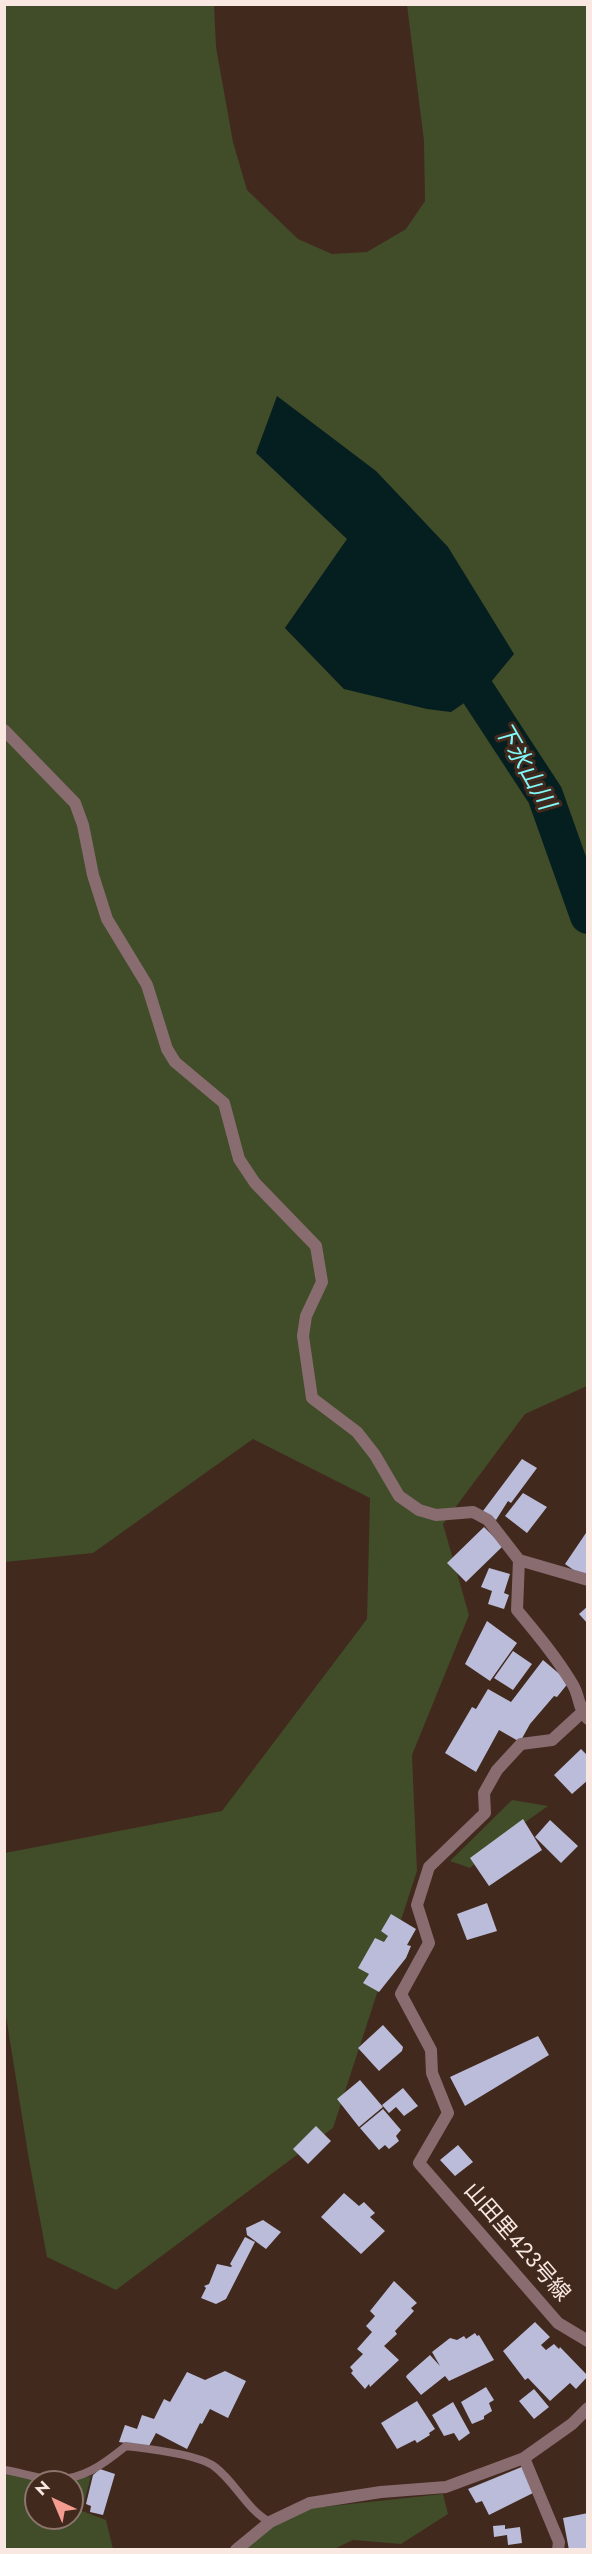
<!DOCTYPE html>
<html>
<head>
<meta charset="utf-8">
<style>
  body { margin:0 }
  #map { position:relative; width:592px; height:2554px; overflow:hidden; background:#41291e; font-family:Jost,sans-serif }
  canvas { display:block }
  .frame { position:absolute; inset:0; border:6px solid #f9e8e1; pointer-events:none }
  .north { position:absolute; left:24px; top:2470px; width:60px; height:60px; box-sizing:border-box; background:#41291e; border:2px solid #8b756c; border-radius:50%; rotate:316deg; font-size:16px; font-weight:700; line-height:24px; text-align:center; color:#f9e8e1 }
  .north::after { content:''; display:block; margin:auto; width:21px; height:27px; background:#f59c90; clip-path:polygon(50% 0,100% 100%,50% 72%,0 100%) }
</style>
</head>
<body>
<div id="map">
<canvas width="592" height="2554"></canvas>
<div class="frame"></div>
<div class="north">N</div>
</div>
<script>
const ctx = document.querySelector('canvas').getContext('2d');
ctx.lineJoin = 'round';
function fill(path, color) { ctx.fillStyle = color; ctx.fill(path, 'evenodd'); }
function trace(path, color, width, dash) { ctx.strokeStyle = color; ctx.lineWidth = width; ctx.lineCap = dash ? 'butt' : 'round'; ctx.setLineDash(dash || []); ctx.stroke(path); }
function write(font, color, halo, rows, align = 'center') {
  ctx.font = font + ' Jost,"Noto Sans JP",sans-serif'; ctx.lineWidth = 6; ctx.setLineDash([]); ctx.textBaseline = 'middle'; ctx.strokeStyle = halo; ctx.fillStyle = color; for (const [text, x, y, turn = 0] of rows) {
    ctx.save(); ctx.translate(x, y); ctx.rotate((+turn || 0) * Math.PI / 180); ctx.textAlign = isNaN(turn) ? turn : align; if (halo) ctx.strokeText(text, 0, 0); ctx.fillText(text, 0, 0); ctx.restore();
  }
}
const green = new Path2D(`
  M5,5H214L216,47L233,142L247,190L298,239L332,254L367,252L406,229L425,201L424,141L407,5H587V1386L525,1414L443,1524L469,1615L412,1755L417,1871L333,2128L116,2290L47,2257L29,2160L5,2010V1853L222,1811L367,1619L370,1498L253,1439L93,1553L5,1562ZM348,539L344,689L285,628Z
  M512,1800L548,1806L510,1833L470,1868L450,1861Z
  M4,2473L48,2482H36V2518H72V2482H62L91,2476L82,2511L106,2520L113,2549H5Z
  M443,2494L448,2514L401,2544L353,2540L334,2549L242,2550L270,2522L313,2508Z`);
const water = new Path2D(`
  M277,396L376,471L448,547L514,654L486,688L451,712L427,709L344,689L285,628L347,539L256,453Z`);
const river = new Path2D(`
  M456,659L545,795L588,916`);
const building = new Path2D(`
  M522,1459L537,1468L511,1503L508,1501L496,1520L483,1511Z
  M523,1493L547,1507L527,1533L505,1516Z
  M484,1527L503,1546L466,1582L447,1563Z
  M588,1530V1576L578,1573L565,1564Z
  M489,1568L510,1574L504,1593L509,1595L504,1609L488,1604L492,1591L481,1587Z
  M588,1606V1624L579,1614Z
  M487,1621L517,1643L490,1681L465,1664Z
  M513,1651L532,1664L513,1690L494,1678Z
  M543,1660L569,1682L557,1697L554,1696L530,1724L520,1742L499,1730L476,1772L445,1753L472,1707L476,1709L488,1689L511,1702Z
  M581,1749L588,1756V1780L572,1794L554,1775Z
  M523,1819L542,1850L489,1886L470,1858Z
  M550,1820L578,1846L561,1863L535,1837Z
  M487,1903L497,1931L467,1940L457,1914Z
  M391,1914L416,1929L407,1945L411,1946L406,1958L379,1992L363,1983L369,1974L358,1968L375,1938L384,1942L388,1936L381,1931Z
  M383,2025L403,2047L402,2051L379,2071L358,2048Z
  M538,2036L549,2055L465,2106L450,2077Z
  M360,2080L383,2107L359,2127L337,2099Z
  M403,2088L418,2106L404,2116L396,2107L389,2113L382,2105Z
  M383,2109L401,2130L396,2136L399,2141L389,2149L385,2145L379,2150L360,2128Z
  M316,2126L331,2141L308,2164L293,2149Z
  M458,2145L473,2162L455,2176L440,2160Z
  M344,2193L359,2206L364,2202L375,2213L370,2217L385,2231L361,2254L321,2217Z
  M263,2220L281,2232L266,2249L247,2235L246,2228Z
  M245,2237L255,2242L226,2299L216,2304L201,2298L206,2288L204,2286L209,2284L217,2264L231,2267L232,2266L230,2264Z
  M394,2281L417,2303L411,2308L414,2311L395,2331L397,2334L384,2346L399,2360L370,2387L369,2384L365,2389L351,2373L353,2371L350,2367L363,2354L357,2349L372,2332L366,2326L375,2316L370,2311Z
  M535,2322L550,2337L541,2345L546,2350L554,2344L559,2349L560,2347L588,2376L576,2389L570,2383L550,2401L528,2378L525,2380L503,2351Z
  M475,2333L477,2336L479,2335L494,2360L449,2381L445,2376L421,2395L406,2377L407,2375L430,2355L440,2366L432,2352L450,2338L457,2340L464,2336L466,2339Z
  M225,2371L246,2381L228,2418L210,2409L202,2424L200,2423L187,2449L156,2433L149,2446L119,2442L125,2425L137,2429L142,2415L154,2419L164,2399L170,2402L187,2372L205,2380Z
  M486,2387L494,2400L489,2403L492,2411L484,2416V2419L472,2424L461,2402Z
  M534,2389L549,2407L534,2419L519,2401Z
  M417,2401L435,2429L429,2433L430,2435L417,2443L415,2440L397,2449L381,2423Z
  M453,2402L470,2433L459,2441L454,2433L444,2436L432,2415Z
  M524,2466L533,2493L489,2515L482,2501L476,2503L468,2489Z
  M100,2469L115,2474L103,2515L90,2512L91,2506L86,2504L93,2475Z
  M588,2513V2550H569L563,2518Z
  M505,2525V2529L520,2527L522,2543L508,2545L507,2535L494,2537L493,2526Z`);
const service = new Path2D(`
  M4,2470C20,2472 35,2478 51,2479C80,2482 104,2464 126,2446C148,2449 198,2454 215,2467C236,2483 247,2510 270,2522`);
const minor = new Path2D(`
  M4,730L75,803L83,825L93,875L107,919L147,985L167,1049L175,1062L224,1103L239,1159L255,1183L316,1246L322,1282L306,1316L303,1336L312,1398L357,1432L375,1455L399,1496L419,1510L436,1515L473,1512L488,1520L519,1560
  M519,1560L517,1610C537,1634 557,1658 573,1685C580,1697 578,1709 588,1719
  M519,1560L588,1580
  M588,1707L552,1740L521,1744L497,1770L484,1793L485,1813L429,1867L417,1905L429,1943L401,1994L431,2050L432,2073L448,2113L419,2163L558,2323L588,2341
  M236,2550L270,2522L310,2503L381,2492L446,2487L524,2458
  M558,2550L559,2542L524,2458L572,2424L588,2408`);
const streetNames = [
  ["山田里４２３号線",516,2243,49]
];
const waterNames = [
  ["下氷山川",523,767,60]
];
fill(green, '#414c28');
fill(water, '#051e1f');
trace(river, '#051e1f', 36);
fill(building, '#bbbcda');
trace(service, '#886c70', 8);
trace(minor, '#886c70', 12);
write('22px', '#f9e8e1', '#41291e', streetNames);
write('italic 24px', '#81f9fa', '#41291e', waterNames);
</script>
</body>
</html>
